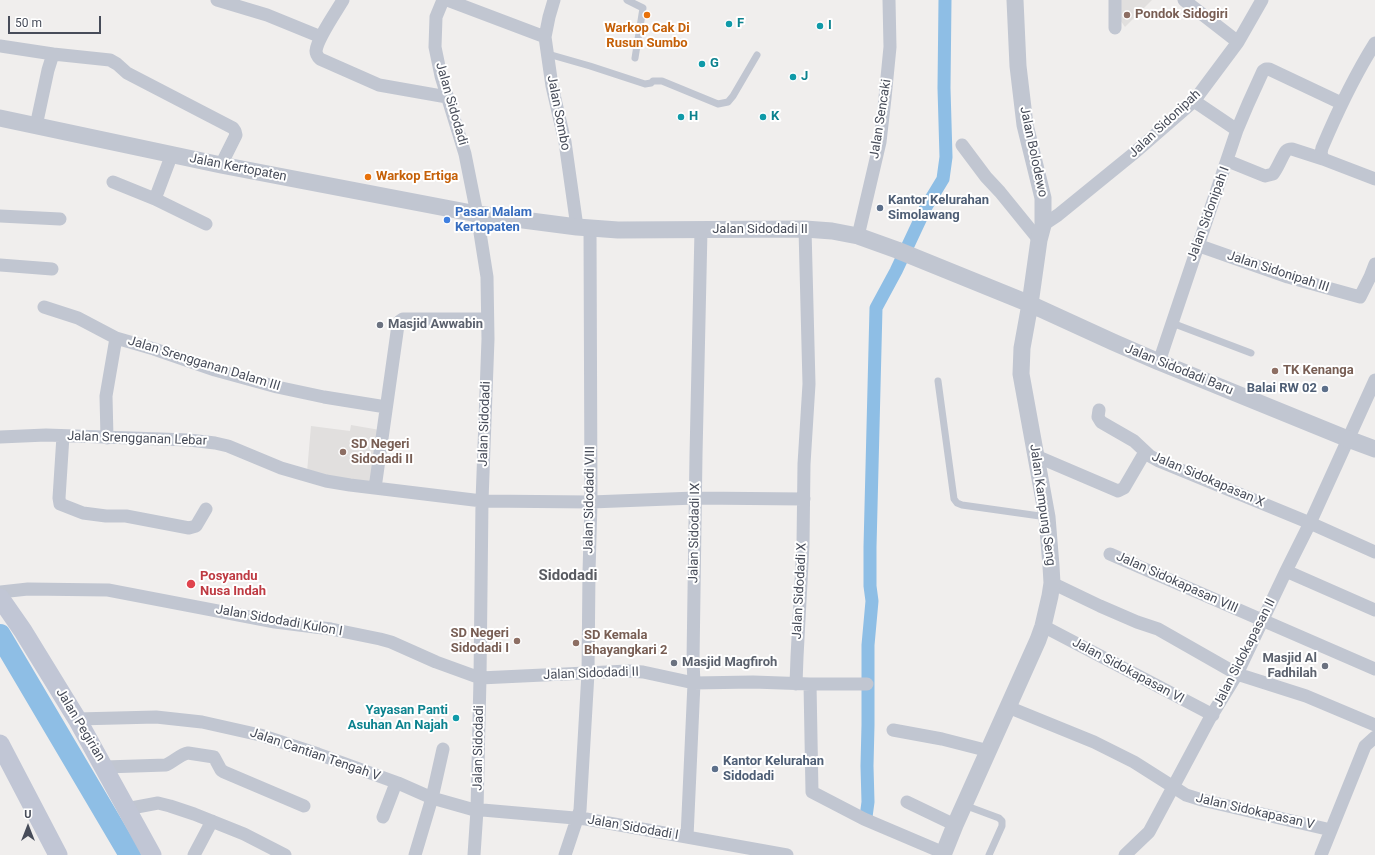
<!DOCTYPE html>
<html>
<head>
<meta charset="utf-8">
<style>
  body { margin:0 }
  #map { position:relative; width:1375px; height:855px; overflow:hidden; background:#f0eeed; font-family:Roboto,sans-serif }
  canvas { display:block }
  .north { position:absolute; left:8px; top:807px; width:40px; height:40px; -webkit-text-stroke:3px #fff; paint-order:stroke; rotate:0deg; font-size:11px; font-weight:700; line-height:16px; text-align:center; color:#474c59 }
  .north::after { content:''; display:block; margin:auto; width:14px; height:18px; background:#474c59; clip-path:polygon(50% 0,100% 100%,50% 72%,0 100%) }
  .scale { position:absolute; left:8px; top:16px; width:93px; height:18px; box-sizing:border-box; border:2px solid #474c59; border-top:0; padding-left:5px; font-size:12px; line-height:14px; white-space:nowrap; color:#474c59; -webkit-text-stroke:3px #fff; paint-order:stroke }
</style>
</head>
<body>
<div id="map">
<canvas width="1375" height="855"></canvas>
<div class="north">U</div>
<div class="scale">50 m</div>
</div>
<script>
const ctx = document.querySelector('canvas').getContext('2d');
ctx.lineJoin = 'round';
function fill(path, color) { ctx.fillStyle = color; ctx.fill(path, 'evenodd'); }
function trace(path, color, width, dash) { ctx.strokeStyle = color; ctx.lineWidth = width; ctx.lineCap = dash ? 'butt' : 'round'; ctx.setLineDash(dash || []); ctx.stroke(path); }
function write(font, color, halo, rows, align = 'center') {
  ctx.font = font + ' Roboto,sans-serif'; ctx.lineWidth = 4; ctx.setLineDash([]); ctx.textBaseline = 'middle'; ctx.strokeStyle = halo; ctx.fillStyle = color; for (const [text, x, y, turn = 0] of rows) {
    ctx.save(); ctx.translate(x, y); ctx.rotate((+turn || 0) * Math.PI / 180); ctx.textAlign = isNaN(turn) ? turn : align; if (halo) ctx.strokeText(text, 0, 0); ctx.fillText(text, 0, 0); ctx.restore();
  }
}
const education = new Path2D(`
  M1117,0H1152L1125,27L1118,17Z
  M351,425L380,430L373,483L307,472L311,426L350,431Z`);
const canal = new Path2D(`
  M866,817L868,802L867,766L868,725V645L872,601L870,586V547L876,308L896,271L926,207L943,179L946,157L944,88L945,0`);
const river = new Path2D(`
  M0,635L130,855`);
const service = new Path2D(`
  M627,0L643,8L635,58
  M548,54L590,66L645,84L651,83L653,81H662L718,104L728,102L733,96L757,55
  M1172,323L1251,353
  M938,381L954,499L957,503L962,505L1047,517
  M964,805L999,818L1002,821V826L989,855`);
const minor = new Path2D(`
  M217,0L267,15L321,37
  M343,0C336,12 317,39 316,51C316,55 318,57 320,59L379,85L447,97
  M443,0L436,17L435,47L441,76L465,154L477,214L487,277L488,339L482,501L480,678L477,810L474,855
  M447,0L545,37
  M554,0L549,17L545,37L552,86L565,142L577,227
  M1115,0V28
  M1184,0L1238,42
  M1375,43C1353,78 1338,110 1322,148L1321,153L1323,159L1375,179
  M0,46L53,54L48,70L36,126
  M53,54L110,60L117,64L127,73L233,128L235,131L236,135L221,165
  M1194,101L1237,130
  M962,145L986,177L1000,192L1039,240
  M1228,161L1265,176L1273,174C1278,168 1282,156 1286,151C1288,149 1290,149 1292,149L1323,159
  M113,182L155,199L206,224
  M155,199L172,154
  M0,216L60,219
  M1043,225L1058,215L1133,154L1194,101L1238,42L1262,0
  M858,236L880,142L885,98L890,47L889,0
  M1197,245L1288,277L1360,297L1370,277L1375,264
  M0,265L52,269
  M44,307L78,318L116,338L154,349L215,370L277,387L324,397L386,407
  M1159,362L1237,130L1248,104L1263,71L1266,69H1269L1341,103
  M1099,410L1098,417L1101,422L1134,441L1150,456L1159,461L1310,523L1375,552
  M63,436L59,498L60,504L83,513L106,516H126L189,528L196,526L206,509
  M0,437L46,435L189,440L215,443L228,446L281,468L326,481L350,485L482,501L591,502L695,498L804,499
  M107,438L106,396L116,338
  M1036,456L1118,491L1124,488L1145,452
  M375,488L398,325L400,321L403,319H487
  M1110,554L1375,669
  M1286,571L1375,610
  M1052,583L1100,606L1137,622L1158,629L1237,674L1306,696L1375,725
  M0,592L28,589L108,590L275,622L331,629L380,639L391,642L436,662L480,678L628,671L643,672L694,683L753,682L810,684L812,792L864,819L944,853
  M1043,626L1213,715
  M796,684L797,657L803,545L804,464L809,384L805,229
  M810,684H867
  M1008,707L1094,742L1134,762L1186,795L1202,800L1331,830
  M77,719L156,717L202,722L260,735L318,754L398,783L432,798L471,809L586,819L787,855
  M893,730L942,739L989,751
  M105,767L166,765C173,762 181,754 188,753L214,757L221,770L224,772L304,806
  M907,802L955,825
  M126,809L158,803L170,806L194,814L244,834L285,855
  M383,817L396,783
  M687,837L694,683L693,661L696,455L701,230
  M194,855L212,821
  M415,855L432,798L443,749
  M565,855L580,810L588,673L589,572L591,502L590,228
  M1125,855L1149,832L1210,718L1237,674L1286,571L1310,523L1375,380
  M1321,855L1365,746L1375,737`);
const tertiary = new Path2D(`
  M0,118L221,165L477,214L577,227L618,230L805,229L832,231L858,236L897,250L1030,304L1113,342L1159,362L1348,439L1375,449
  M943,855L955,825L1038,640L1043,626L1050,596L1052,583L1051,566L1047,517L1021,374L1022,348L1030,304L1039,240L1043,225V198L1025,125L1018,66L1015,0`);
const secondary = new Path2D(`
  M0,598L23,631L77,719L152,855
  M0,744L58,855`);
const markers = [
  [647,15,4,"#e8710a"],
  [1127,15,4,"#8d6e63"],
  [729,24,4,"#0f9aa8"],
  [820,26,4,"#0f9aa8"],
  [702,64,4,"#0f9aa8"],
  [793,77,4,"#0f9aa8"],
  [681,117,4,"#0f9aa8"],
  [763,117,4,"#0f9aa8"],
  [368,177,4,"#e8710a"],
  [880,208,4,"#5c6f8a"],
  [447,220,4,"#3f7fe0"],
  [380,325,4,"#6b7280"],
  [1275,371,4,"#8d6e63"],
  [1325,389,4,"#5c6f8a"],
  [343,452,4,"#8d6e63"],
  [191,584,5,"#e0444e"],
  [517,641,4,"#8d6e63"],
  [576,643,4,"#8d6e63"],
  [674,663,4,"#6b7280"],
  [1325,666,4,"#6b7280"],
  [456,718,4,"#0f9aa8"],
  [715,769,4,"#5c6f8a"]
];
const educationNames = [
  ["Pondok Sidogiri",1135,15],
  ["TK Kenanga",1283,371],
  ["SD Negeri",351,445],
  ["Sidodadi II",351,460],
  ["SD Negeri",509,634,"right"],
  ["Sidodadi I",509,649,"right"],
  ["SD Kemala",584,636],
  ["Bhayangkari 2",584,651]
];
const cultureNames = [
  ["F",737,24],
  ["I",828,26],
  ["G",710,64],
  ["J",801,77],
  ["H",689,117],
  ["K",771,117],
  ["Yayasan Panti",448,711,"right"],
  ["Asuhan An Najah",448,726,"right"]
];
const foodNames = [
  ["Warkop Cak Di",647,29],
  ["Rusun Sumbo",647,44],
  ["Warkop Ertiga",376,177,"left"]
];
const streetNames = [
  ["Jalan Sidodadi",451,104,74],
  ["Jalan Sombo",558,113,79],
  ["Jalan Sencaki",881,119,-81],
  ["Jalan Sidonipah",1165,124,-43],
  ["Jalan Bolodewo",1033,152,78],
  ["Jalan Kertopaten",238,168,11],
  ["Jalan Sidonipah I",1209,214,-70],
  ["Jalan Sidodadi II",760,230],
  ["Jalan Sidonipah III",1278,272,18],
  ["Jalan Srengganan Dalam III",204,364,17],
  ["Jalan Sidodadi Baru",1179,370,22],
  ["Jalan Sidodadi",485,424,-88],
  ["Jalan Srengganan Lebar",137,439,2],
  ["Jalan Sidokapasan X",1208,480,23],
  ["Jalan Sidodadi VIII",590,500,-89],
  ["Jalan Kampung Seng",1042,505,82],
  ["Jalan Sidodadi IX",695,533,-89],
  ["Jalan Sidokapasan VIII",1177,583,24],
  ["Jalan Sidodadi X",800,591,-87],
  ["Jalan Sidodadi Kulon I",279,621,10],
  ["Jalan Sidokapasan II",1245,653,-63],
  ["Jalan Sidokapasan VI",1128,671,28],
  ["Jalan Sidodadi II",591,674,-2],
  ["Jalan Pegirian",80,725,59],
  ["Jalan Sidodadi",479,748,-89],
  ["Jalan Cantian Tengah V",315,755,19],
  ["Jalan Sidokapasan V",1255,812,13],
  ["Jalan Sidodadi I",633,828,10]
];
const serviceNames = [
  ["Kantor Kelurahan",888,201],
  ["Simolawang",888,216],
  ["Balai RW 02",1317,389,"right"],
  ["Kantor Kelurahan",723,762],
  ["Sidodadi",723,777]
];
const shopNames = [
  ["Pasar Malam",455,213],
  ["Kertopaten",455,228]
];
const worshipNames = [
  ["Masjid Awwabin",388,325],
  ["Masjid Al",1317,659,"right"],
  ["Fadhilah",1317,674,"right"],
  ["Masjid Magfiroh",682,663]
];
const healthNames = [
  ["Posyandu",200,577],
  ["Nusa Indah",200,592]
];
const quarterNames = [
  ["Sidodadi",568,576]
];
fill(education, '#e1dfde');
trace(canal, '#8ebee5', 13);
trace(river, '#8ebee5', 22);
trace(service, '#c1c6d1', 7);
trace(minor, '#c1c6d1', 13);
trace(tertiary, '#c1c6d1', 17);
trace(secondary, '#c1c6d5', 19);
for (const [x, y, r, color] of markers) { const dot = new Path2D(); dot.arc(x, y, r, 0, 2 * Math.PI); ctx.fillStyle = color; ctx.fill(dot); trace(dot, '#fff', 1.5); }
write('bold 13px', '#785e54', '#fff', educationNames, 'left');
write('bold 13px', '#0d838f', '#fff', cultureNames, 'left');
write('bold 13px', '#c56008', '#fff', foodNames);
write('13px', '#474c59', '#fff', streetNames);
write('bold 13px', '#4e5e75', '#fff', serviceNames, 'left');
write('bold 13px', '#366cbe', '#fff', shopNames, 'left');
write('bold 13px', '#5b616d', '#fff', worshipNames, 'left');
write('bold 13px', '#be3a42', '#fff', healthNames, 'left');
write('bold 15px', '#5a5c62', '#fff', quarterNames);
</script>
</body>
</html>
